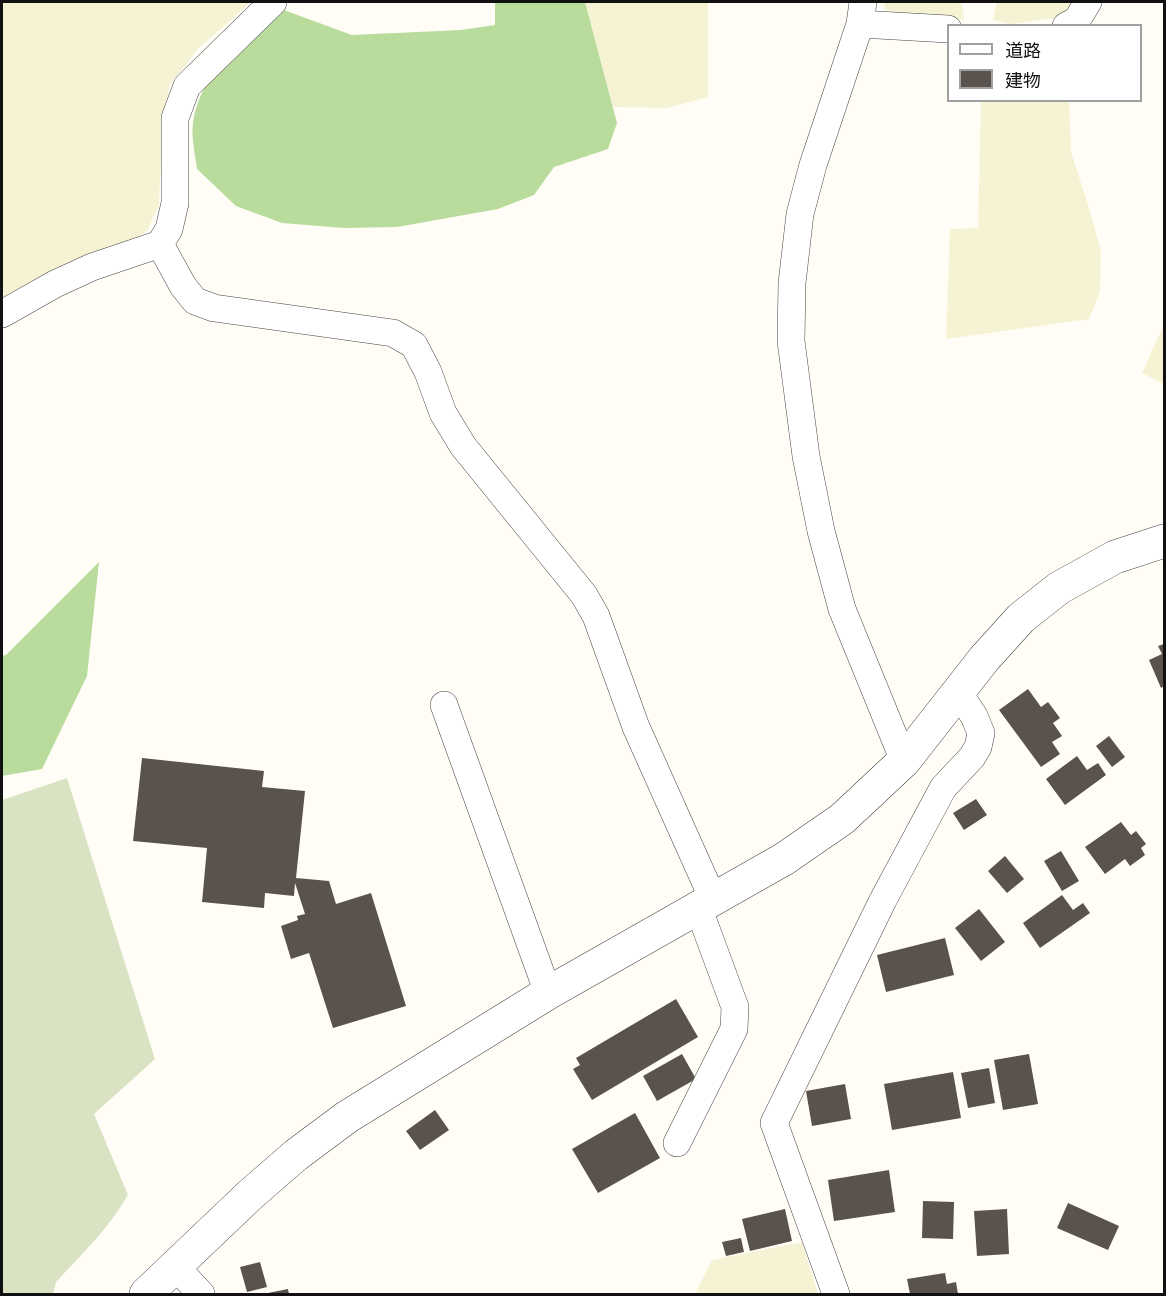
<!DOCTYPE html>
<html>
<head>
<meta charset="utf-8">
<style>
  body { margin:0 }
  #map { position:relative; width:1166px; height:1296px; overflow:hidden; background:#fffdf5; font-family:"PT Serif","Noto Sans JP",serif }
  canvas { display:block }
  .frame { position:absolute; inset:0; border:3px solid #111; pointer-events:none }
  .legend { position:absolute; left:947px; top:24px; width:195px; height:78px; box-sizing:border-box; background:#fff; border:2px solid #a0a0a0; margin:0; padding:8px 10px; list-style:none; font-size:18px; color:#111 }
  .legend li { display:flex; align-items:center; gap:12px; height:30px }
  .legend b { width:30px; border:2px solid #a0a0a0 }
</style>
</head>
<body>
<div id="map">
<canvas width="1166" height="1296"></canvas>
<div class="frame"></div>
<ul class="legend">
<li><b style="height:8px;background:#fff"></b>道路</li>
<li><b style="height:16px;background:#5a524d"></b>建物</li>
</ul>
</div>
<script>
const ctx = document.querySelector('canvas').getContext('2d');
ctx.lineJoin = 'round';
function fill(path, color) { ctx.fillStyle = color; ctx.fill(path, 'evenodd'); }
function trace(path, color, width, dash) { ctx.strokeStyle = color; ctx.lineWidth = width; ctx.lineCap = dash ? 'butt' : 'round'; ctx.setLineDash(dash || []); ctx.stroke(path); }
const farmland = new Path2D(`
  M2,2H251L198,49L170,84L163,113L159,204L147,231L132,241L74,260L2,301Z
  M585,2H708V97L667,108L613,107Z
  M884,2H962L964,20L899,15L885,9Z
  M997,2H1075L1069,10L1054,18L1012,24L993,20Z
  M981,101H1069L1071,152L1089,208L1101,251L1100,292L1089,319L946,339L950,229L978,228Z
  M1164,324V384L1142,373Z
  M802,1242L818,1294H695L712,1260Z`);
const forest = new Path2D(`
  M495,2H585L617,123L608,149L554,167L534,195L498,209L397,227L344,228L282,223L236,206L197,169C195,155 191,137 193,123C200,71 245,41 281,9L352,35L461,30L495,25Z
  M99,562L87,676L42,769L2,776V656L6,655Z`);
const cemetery = new Path2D(`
  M67,778L155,1059L94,1114L128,1195C109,1228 82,1254 56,1282L53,1294H2V800Z`);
const building = new Path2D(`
  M1164,644V686L1161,688L1149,660L1162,654L1158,646Z
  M1028,689L1041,707L1048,702L1060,718L1053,723L1062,736L1052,742L1060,754L1041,767L999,710Z
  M1109,736L1125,757L1112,767L1096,746Z
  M1077,756L1087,770L1098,763L1106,775L1065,805L1046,779Z
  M142,758L264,771L262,787L305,791L296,878L329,881L336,904L371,893L406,1006L333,1028L309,953L291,959L281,926L298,920L297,916L305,914L295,883L294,896L265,893L264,908L202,902L207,848L133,841Z
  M976,799L987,815L964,830L953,813Z
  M1121,822L1131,835L1136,831L1146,844L1141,848L1145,855L1130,866L1125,859L1105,874L1085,847Z
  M1061,851L1079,881L1062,891L1044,861Z
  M1005,856L1024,879L1007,893L988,871Z
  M1062,895L1073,910L1083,903L1090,913L1040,948L1023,923Z
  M979,909L1005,942L981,961L955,928Z
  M945,938L954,975L886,992L877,955Z
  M676,999L698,1037L592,1100L573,1069L580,1065L576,1058Z
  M682,1054L696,1079L657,1101L643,1076Z
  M1029,1054L1038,1104L1003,1110L994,1060Z
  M989,1068L995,1103L968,1108L961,1073Z
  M953,1072L961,1118L892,1130L884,1084Z
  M845,1084L851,1119L812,1126L806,1091Z
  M435,1110L449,1130L420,1150L406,1131Z
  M635,1113L660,1158L598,1193L572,1149Z
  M889,1170L895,1212L834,1221L828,1180Z
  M923,1201L954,1202L953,1239L922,1238Z
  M1068,1203L1119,1226L1108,1250L1057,1228Z
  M785,1209L792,1241L750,1251L742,1219Z
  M1007,1209L1009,1254L977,1256L974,1211Z
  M741,1238L744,1252L726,1256L722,1242Z
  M260,1262L267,1287L247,1292L240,1267Z
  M945,1273L947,1284L956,1282L958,1294H910L907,1279Z
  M288,1289L289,1294H268V1293Z`);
const minor = new Path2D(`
  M863,2L860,24L813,165L800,214L792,283L791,341L806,456L821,531L842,609L904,761
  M860,24L948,29
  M1066,26L1077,20L1088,2
  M160,244L183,286L195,301L214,308L393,333L414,345L428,372L443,413L463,446L584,595L596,616L636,727L713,899
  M2,314L55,284L92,267L160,244L169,229L175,203V118L187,86L273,2
  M444,705L548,993
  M677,1143L734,1029L735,1007L698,907
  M175,1266L201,1294
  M836,1294L774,1123L883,900L943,788L972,757L978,747L981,733L974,716L958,692`);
const tertiary = new Path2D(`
  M146,1294L250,1195L296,1155L347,1117L548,993L784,859L842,819L904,761L984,659L1021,618L1059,588L1115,557L1164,541`);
fill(farmland, '#f6f3d4');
fill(forest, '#b9dc9c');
fill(cemetery, '#d9e3c4');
fill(building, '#5a524d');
trace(minor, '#444', 28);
trace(tertiary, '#444', 34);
trace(minor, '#fff', 27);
trace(tertiary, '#fff', 33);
</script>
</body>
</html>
